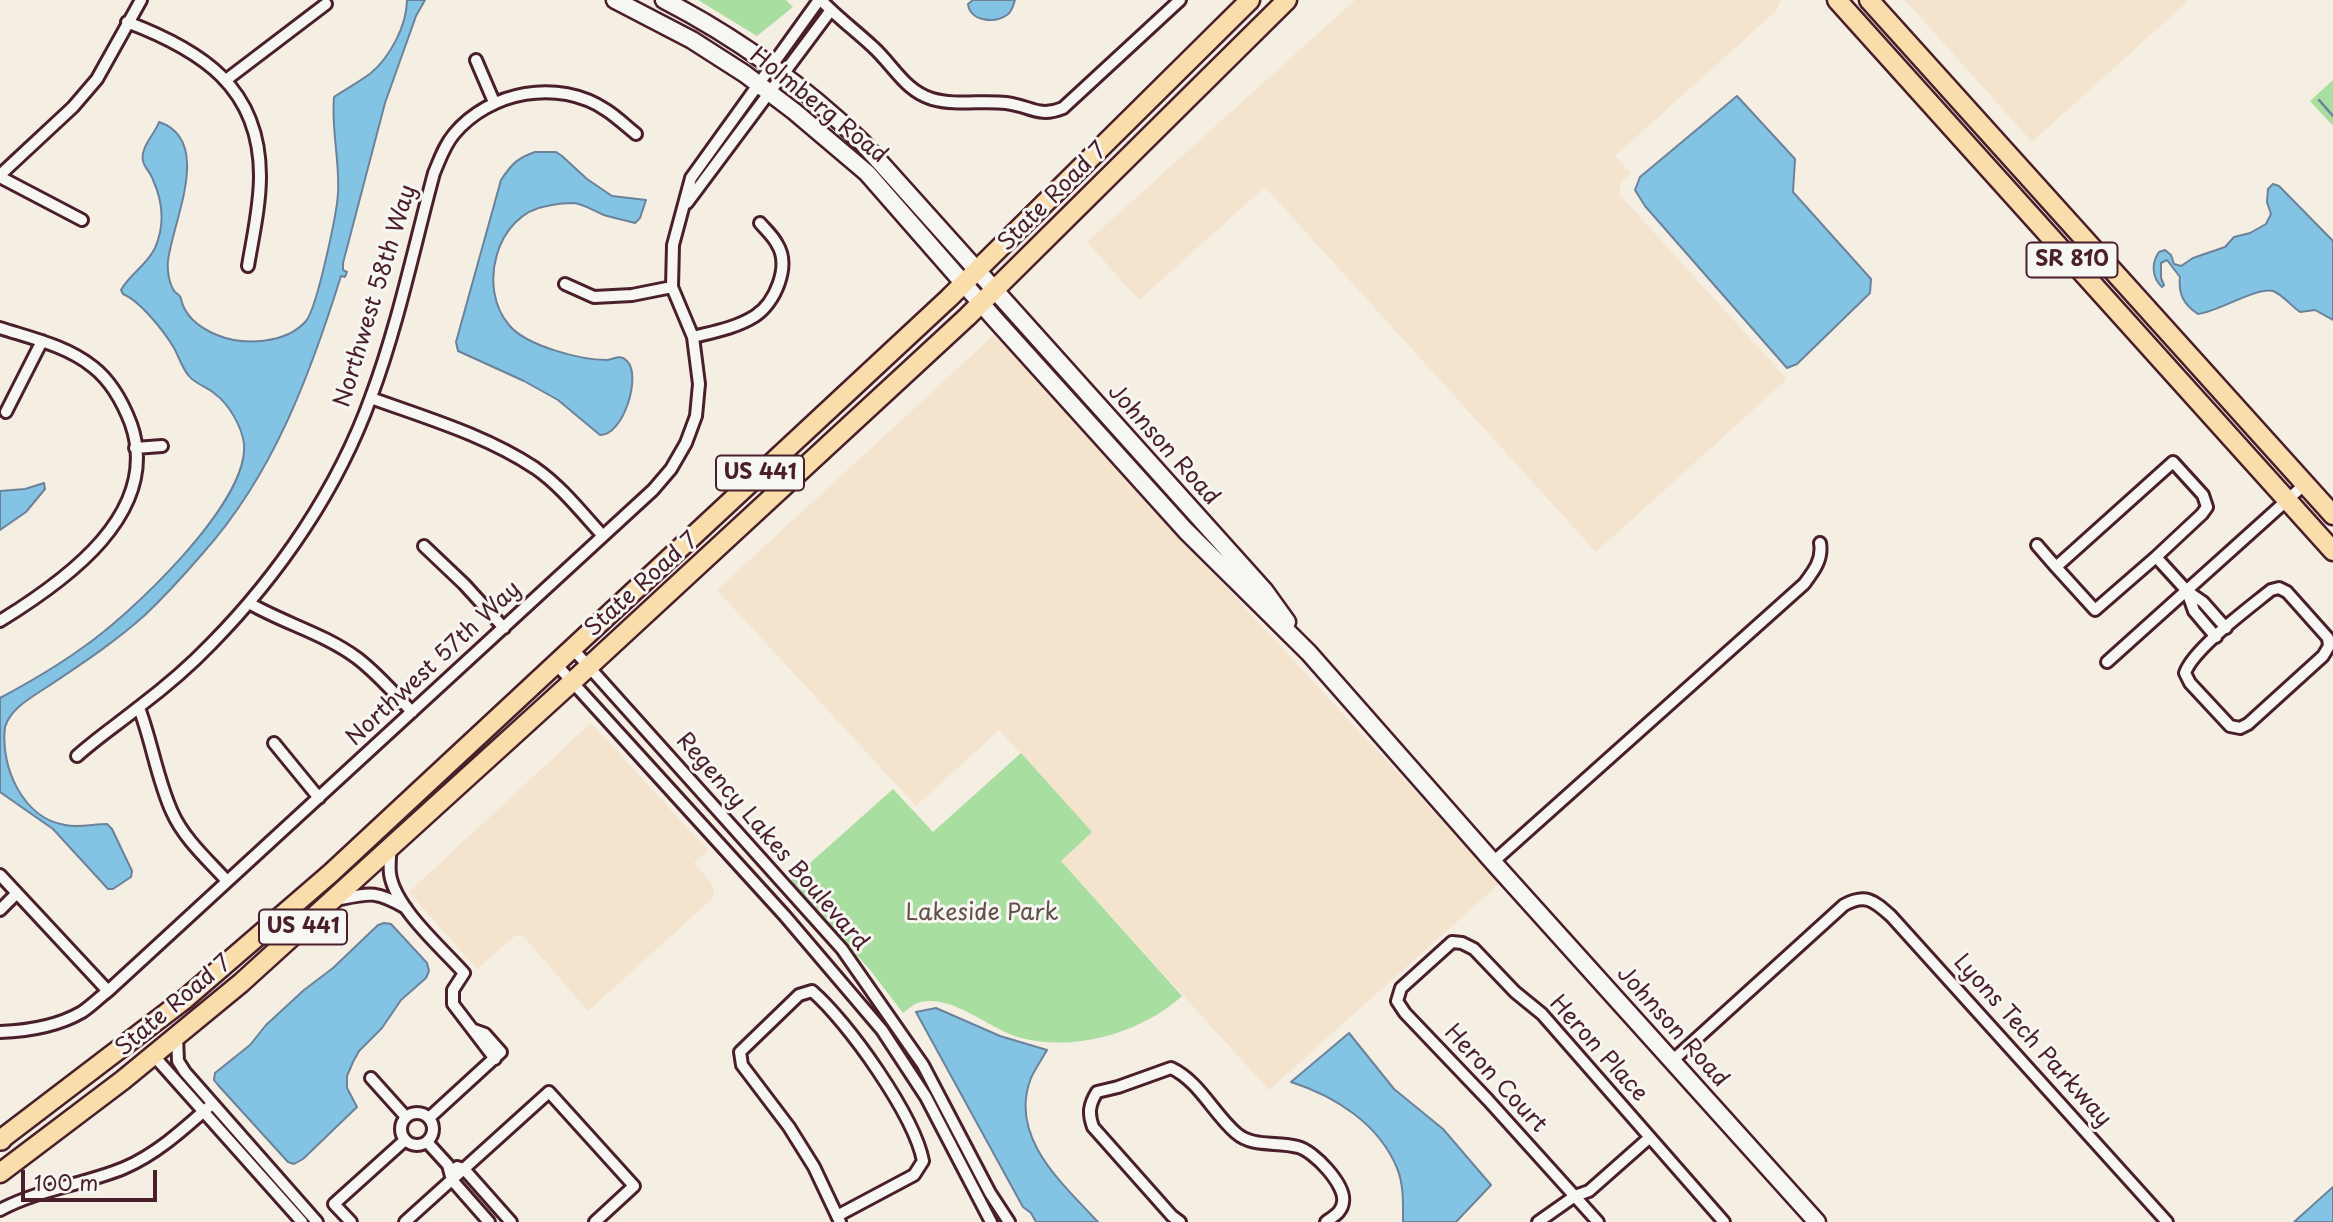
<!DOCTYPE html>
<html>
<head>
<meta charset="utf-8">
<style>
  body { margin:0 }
  #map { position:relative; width:2333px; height:1222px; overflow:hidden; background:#f5eee2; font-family:"Playpen Sans",sans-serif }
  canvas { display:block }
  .scale { position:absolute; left:21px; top:1170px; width:136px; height:32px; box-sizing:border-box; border:4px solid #4a1f2b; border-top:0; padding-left:9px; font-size:21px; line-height:24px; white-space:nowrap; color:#4a1f2b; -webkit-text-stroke:5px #f6f6f2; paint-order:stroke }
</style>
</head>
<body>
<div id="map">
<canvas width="2333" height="1222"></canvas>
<div class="scale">100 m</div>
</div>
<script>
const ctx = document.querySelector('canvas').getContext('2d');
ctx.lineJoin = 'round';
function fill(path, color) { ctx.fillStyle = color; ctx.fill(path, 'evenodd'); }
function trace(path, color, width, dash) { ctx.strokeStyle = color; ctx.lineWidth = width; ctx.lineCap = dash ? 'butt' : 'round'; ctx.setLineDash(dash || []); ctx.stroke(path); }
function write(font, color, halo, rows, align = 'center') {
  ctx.font = font + ' "Playpen Sans",sans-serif'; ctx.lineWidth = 6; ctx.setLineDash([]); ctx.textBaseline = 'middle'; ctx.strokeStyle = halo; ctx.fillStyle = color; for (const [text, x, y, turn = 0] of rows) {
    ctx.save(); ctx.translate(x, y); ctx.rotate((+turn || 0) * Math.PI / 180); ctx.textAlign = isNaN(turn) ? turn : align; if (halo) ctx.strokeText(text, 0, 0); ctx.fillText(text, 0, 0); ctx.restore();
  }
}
const built = new Path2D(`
  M1355,0H1781L1776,11L1615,156L1631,173L1621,182L1619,194L1787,379L1596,552L1265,187L1139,300L1087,242Z
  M1905,0H2185L2187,2L2032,142Z
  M995,334L1195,554L1500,883L1269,1090L1060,860L1091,832L999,730L916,806L717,590Z
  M591,723L708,850L694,863L712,884L714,890L712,899L588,1011L524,937L516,935L477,969L409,892Z`);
const green = new Path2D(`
  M698,0H786L793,7L757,36Z
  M2333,80V126L2310,101Z
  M1021,753L1092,832L1061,861L1182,996C1141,1033 1075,1052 1021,1038C988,1029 955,995 921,1002C915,1003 908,1009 903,1013L870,970L791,880L893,789L933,832Z`);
const water = new Path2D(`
  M407,0H425L416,16L385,103L343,263V270L347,272L345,277L341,276C310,375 273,475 203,553C185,574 165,596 145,615C115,642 80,665 47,687C32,697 11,708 5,727C0,767 23,818 65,825C78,828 94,824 107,824L112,829L132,871L131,877L113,889H108L53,829L0,792V698C28,683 56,667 82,648C129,616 249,503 244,444C242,427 229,404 215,394C208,387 195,384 189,376C182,368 179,357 174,348C164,331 140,301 123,294L121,290C130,274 147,265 155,248C165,225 163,202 153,180C151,173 144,167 143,161C140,147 155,134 159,122C214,140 172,223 168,261C167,270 169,285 175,292C178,295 180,294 181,299C185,317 200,328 217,335C243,346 286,344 306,321C317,308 337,213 338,193C340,161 331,129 334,97C346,89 359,82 371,73C390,57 407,25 407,0Z
  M973,0H1015C1013,6 1012,12 1007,15C994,24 970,21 968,4Z
  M1737,96L1795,159L1793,192L1871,279L1870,293L1797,364L1787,368L1645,206L1635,190L1640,177Z
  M535,152H556L562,156L587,179L612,196L646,200L640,218L635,223C624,220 614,218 604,215C594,211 584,204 574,203C566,203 555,204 547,206C496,214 477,288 509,325C526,346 581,360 607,360C615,359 620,354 627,361C642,376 623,436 600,435L558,400L524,381L458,351L456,342L501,180C511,165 517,158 535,152Z
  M2273,184L2279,186L2333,241V320L2315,310L2300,312C2291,306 2282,294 2273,291C2256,287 2218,312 2198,314C2184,305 2178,294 2180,277L2167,260L2161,263V278L2164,285L2162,287C2152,278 2151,263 2159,252L2165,250L2171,255L2174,264L2181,266L2193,258L2225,247L2234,237L2250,233L2266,224L2271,214L2267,202L2268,189Z
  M44,483L45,489L26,512L0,530V491L25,489Z
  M384,923L391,924L427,963L429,971L426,978L401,1000L382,1028L359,1051L353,1062L347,1076V1088L357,1107L303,1159L294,1164L288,1162L218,1085L214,1080L215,1073L250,1045L266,1025L304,990L333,968L378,925Z
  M936,1008L1000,1036L1047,1050C1042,1059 1035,1069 1031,1078C1008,1137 1062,1183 1098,1222H1036L1031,1213L1023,1207L916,1012Z
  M1349,1033L1394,1089L1443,1129L1491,1185L1456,1222H1403C1403,1206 1404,1184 1397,1168C1379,1124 1335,1096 1291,1082Z
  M2333,1187V1222H2294Z`);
const stream = new Path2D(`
  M2319,100L2333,116`);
const street = new Path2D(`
  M821,0C837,17 856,31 873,47C893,65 905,91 932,99C956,106 982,100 1006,103C1031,106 1038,118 1063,108L1180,0
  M127,22C201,50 260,87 260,176C260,206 253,236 248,266
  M476,60L494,102
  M226,80L326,4
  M0,175L73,107L97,79L141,0
  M0,177L82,220
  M687,203L831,10
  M565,284L594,297L632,295L672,287
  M0,328C31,338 67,346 93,367C111,381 123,403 131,424C162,513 65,581 0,621
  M693,337C713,332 736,328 755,316C775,303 791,266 777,244C773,236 765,229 760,223
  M371,398C426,418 485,435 535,468C561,486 582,513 603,536
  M6,412L42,341
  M135,448L162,446
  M2037,545L2056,567
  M424,546L464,584L504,628
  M2156,557L2095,610L2056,567L2173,462L2203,495L2207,507L2202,514L2156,557L2187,591L2203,602L2226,628
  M2279,588L2287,592L2328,638L2329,646L2323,656L2248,724L2240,728L2230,726L2190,683L2185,673C2193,649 2249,608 2271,590Z
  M2187,591L2194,611L2216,637
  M249,603C283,623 325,634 357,658C377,673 394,693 412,712
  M572,648L842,949L923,1065L990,1193L1009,1222
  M2107,662L2305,484
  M555,663L785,916L882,1030L926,1097L991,1222
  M139,708C152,742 157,779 172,812C184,839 208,860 227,881
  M274,743L319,798
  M77,756C97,738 118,724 139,707C164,688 189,667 211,644C279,575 338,489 371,397C398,325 414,247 434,173C440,159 444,146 454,134C490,91 558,78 606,110C617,117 626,126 636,134
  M391,846C390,855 389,865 390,874C395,908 442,948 464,973L453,990V1004L495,1059
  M1493,862L1804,584C1813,572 1823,560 1820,543
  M0,875L108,991
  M336,900C370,893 375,890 406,908
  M0,910L17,893
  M0,1032C27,1031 58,1026 82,1012C91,1006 100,997 108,991L653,490L671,469L686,443L696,416L699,384L693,337L672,287L673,245L691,178L819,0
  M177,1037L178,1061L185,1072L317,1222
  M154,1056L302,1222
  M1672,1061L1844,905C1866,893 1874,901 1891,916L2167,1222
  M371,1078L406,1117
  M401 1129a16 16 0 1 1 32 0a16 16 0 1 1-32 0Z
  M429,1118L501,1052L485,1034L474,1030
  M427,1142L448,1165L452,1180L489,1222
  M457,1167L464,1169L511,1222
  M0,1210C39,1189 83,1185 124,1168C157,1154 185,1128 212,1104
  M837,1216L914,1175L923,1161C914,1115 848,1022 812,991L799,995L740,1052L742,1065L789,1127L814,1167L840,1222
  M351,1222L334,1204L405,1140
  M405,1222L549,1092L634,1186L595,1222
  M1180,1222L1172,1216L1093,1127C1088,1113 1089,1105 1097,1092L1118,1087L1171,1068C1199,1081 1213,1113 1236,1133C1253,1148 1277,1141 1298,1147C1314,1151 1346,1185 1343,1202C1342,1212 1334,1216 1326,1222
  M1538,1222L1575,1196L1589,1191L1649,1138
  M1598,1222L1488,1100L1405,1013L1397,1001L1401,988L1452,942L1462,943L1474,949L1515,992L1542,1014L1724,1222`);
const secondary = new Path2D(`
  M615,0L692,40L745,74L795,112L867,173L993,317L1186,531L1309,653L1493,862L1817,1222
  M664,0C736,37 802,85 861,141L1264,590L1287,622`);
const primary = new Path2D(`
  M1837,0L2333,551
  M1869,0L2333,515
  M0,1140L185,999L331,873L949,298L1250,0
  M0,1173L123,1080L241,983L572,682L967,317L1287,0`);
const highway = new Path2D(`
  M0,1140H1`);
const shields = [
  [2072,260,91],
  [760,473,88],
  [303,927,88]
];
const shieldNames = [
  ["SR 810",2072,260],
  ["US 441",760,473],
  ["US 441",303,927]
];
const streetNames = [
  ["Holmberg Road",818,106,39],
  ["State Road 7",1053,197,-45],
  ["Northwest 58th Way",376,296,-73],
  ["Johnson Road",1163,445,48],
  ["State Road 7",642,585,-42],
  ["Northwest 57th Way",434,664,-43],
  ["Regency Lakes Boulevard",772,842,49],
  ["State Road 7",174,1006,-40],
  ["Johnson Road",1672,1027,48],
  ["Lyons Tech Parkway",2032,1041,48],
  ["Heron Place",1598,1049,48],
  ["Heron Court",1495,1079,47]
];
const parkNames = [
  ["Lakeside Park",982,914]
];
fill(built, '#f4e4ce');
fill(green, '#a9dea1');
fill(water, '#83c4e4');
trace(water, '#6c829a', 2);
trace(stream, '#6c829a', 2.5);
trace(street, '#4a1f2b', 16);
trace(secondary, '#4a1f2b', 21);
trace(primary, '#4a1f2b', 23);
trace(highway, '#4a1f2b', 24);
trace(street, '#f6f6f2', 10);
trace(secondary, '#f6f6f2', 16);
trace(primary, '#f9deab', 18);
trace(highway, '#f9deab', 19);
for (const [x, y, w] of shields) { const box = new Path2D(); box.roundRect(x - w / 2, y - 17.5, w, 35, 5); ctx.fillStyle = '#f6f6f2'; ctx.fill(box); trace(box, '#4a1f2b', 2); }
write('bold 21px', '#4a1f2b', null, shieldNames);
write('23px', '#4a1f2b', '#f6f6f2', streetNames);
write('23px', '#624f48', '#f6f6f2', parkNames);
</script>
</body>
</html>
